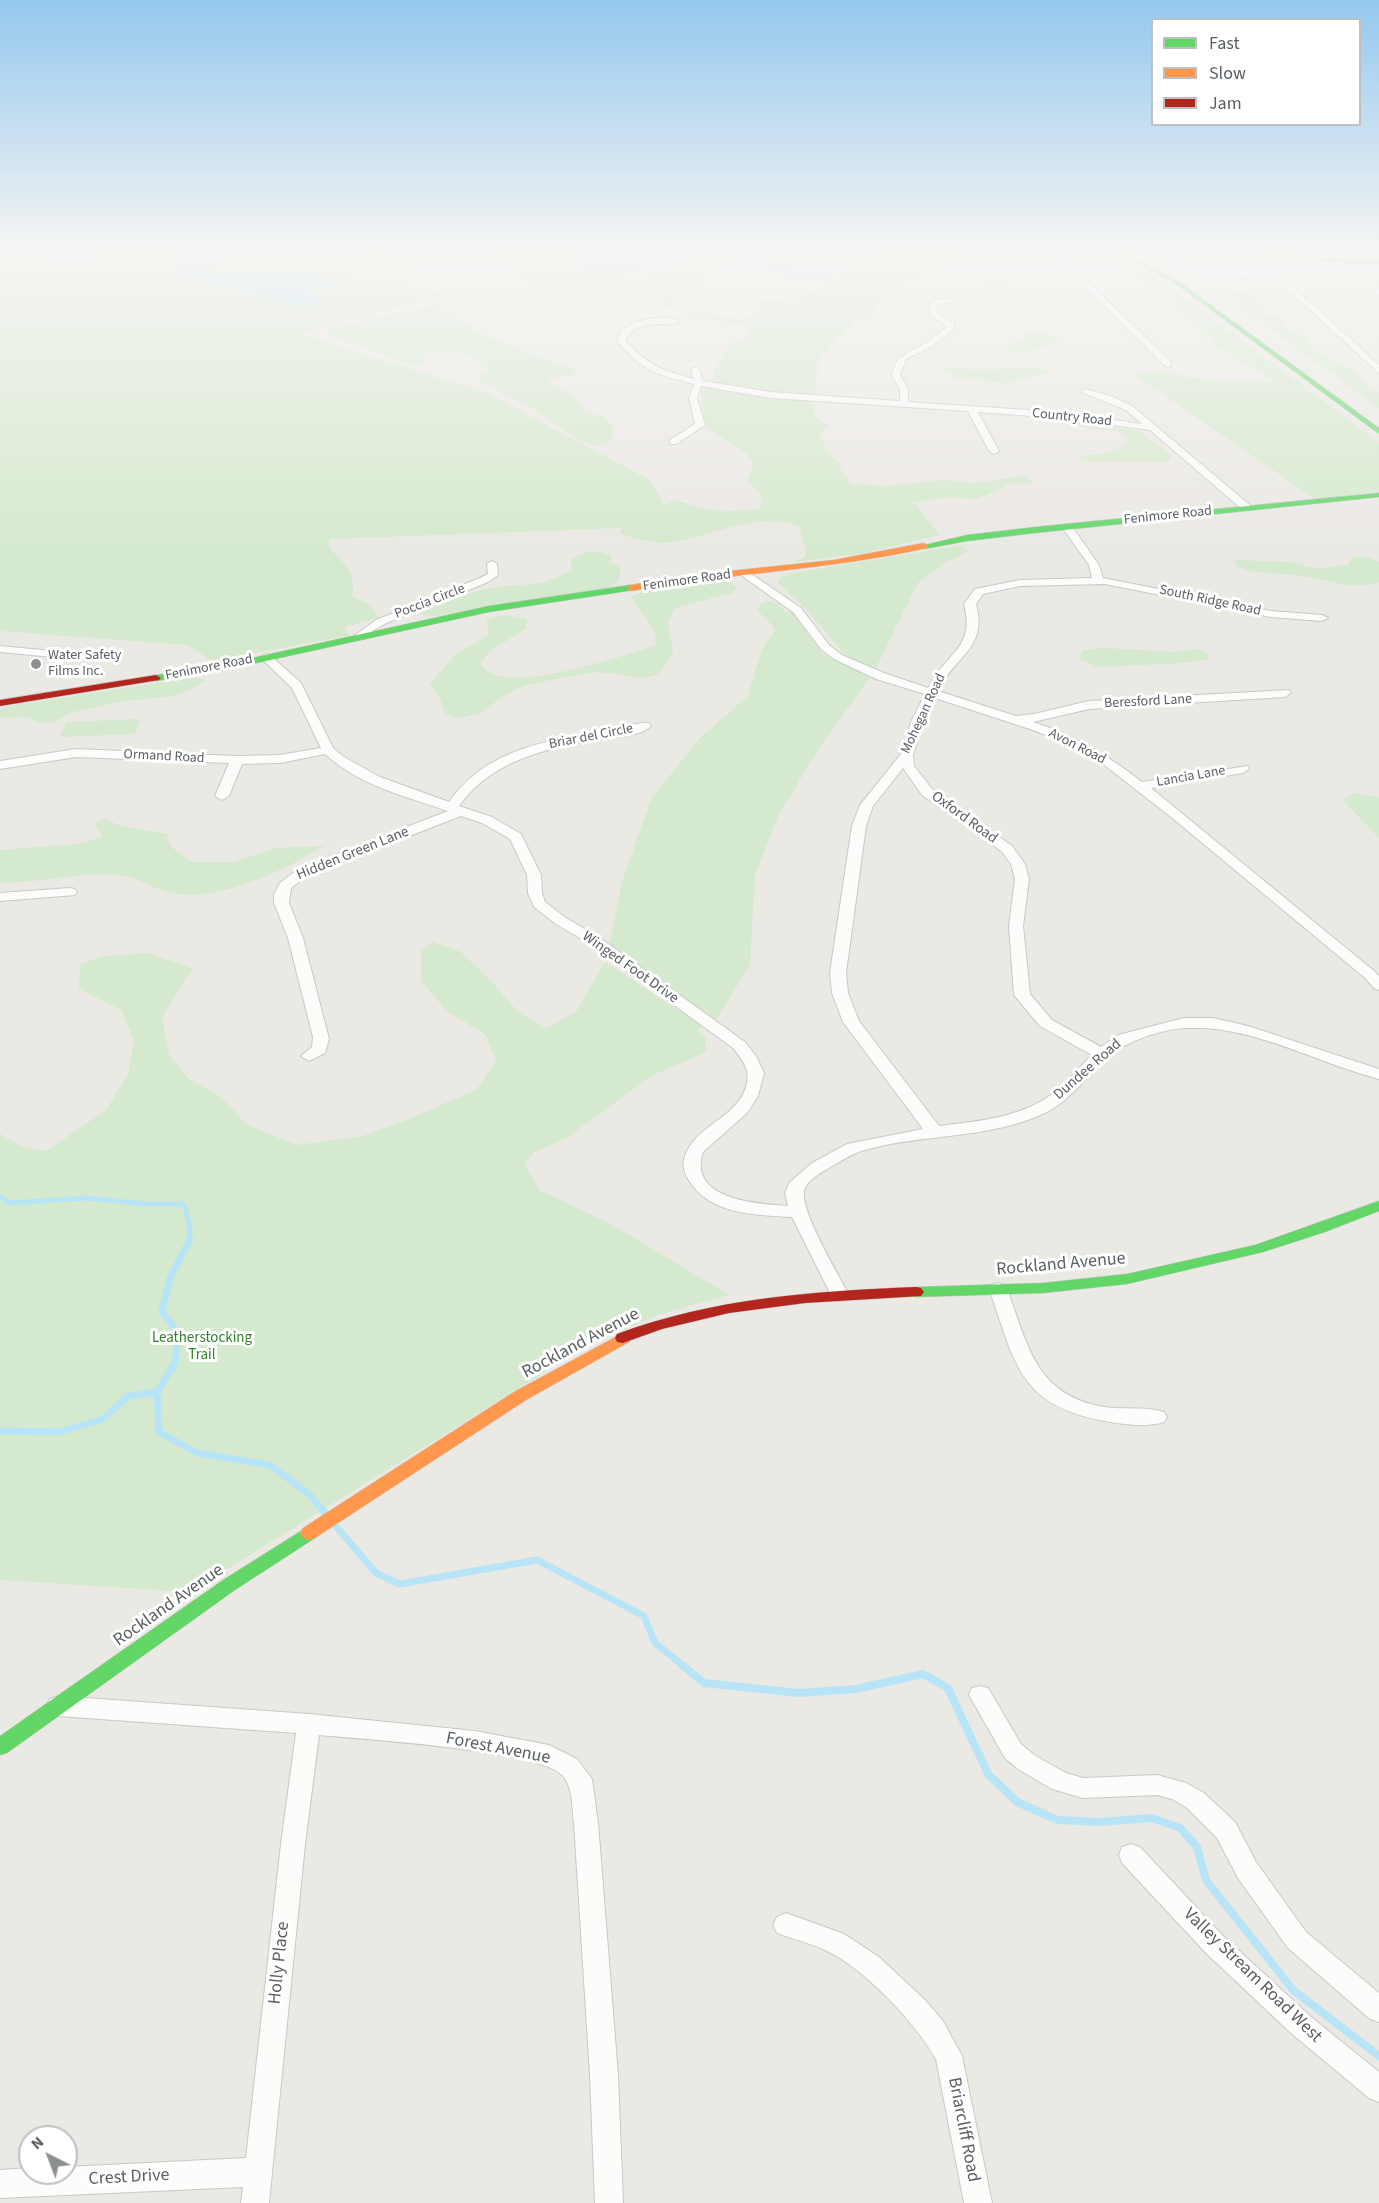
<!DOCTYPE html>
<html>
<head>
<meta charset="utf-8">
<style>
  body { margin:0 }
  #map { position:relative; width:1379px; height:2203px; overflow:hidden; background:#ebe9e4; font-family:"Source Sans 3",sans-serif }
  canvas { display:block }
  .legend { position:absolute; left:1151px; top:18px; width:210px; height:108px; box-sizing:border-box; background:#fff; border:2px solid #bdbfc1; margin:0; padding:8px 10px; list-style:none; font-size:18px; color:#5a6064 }
  .legend li { display:flex; align-items:center; gap:12px; height:30px }
  .legend b { width:30px; border:2px solid #bdbfc1 }
  .north { position:absolute; left:18px; top:2125px; width:60px; height:60px; box-sizing:border-box; background:#fff; border:2px solid #bdbfc1; border-radius:50%; rotate:318deg; font-size:16px; font-weight:700; line-height:24px; text-align:center; color:#5a6064 }
  .north::after { content:''; display:block; margin:auto; width:21px; height:27px; background:#8d9091; clip-path:polygon(50% 0,100% 100%,50% 72%,0 100%) }
</style>
</head>
<body>
<div id="map">
<canvas width="1379" height="2203"></canvas>
<ul class="legend">
<li><b style="height:8px;background:#63d668"></b>Fast</li>
<li><b style="height:8px;background:#ff974d"></b>Slow</li>
<li><b style="height:8px;background:#b3261e"></b>Jam</li>
</ul>
<div class="north">N</div>
</div>
<script>
const ctx = document.querySelector('canvas').getContext('2d');
ctx.lineJoin = 'round';
function fill(path, color) { ctx.fillStyle = color; ctx.fill(path, 'evenodd'); }
function trace(path, color, width, dash) { ctx.strokeStyle = color; ctx.lineWidth = width; ctx.lineCap = dash ? 'butt' : 'round'; ctx.setLineDash(dash || []); ctx.stroke(path); }
function write(font, color, halo, rows, align = 'center') {
  ctx.font = font + ' "Source Sans 3",sans-serif'; ctx.lineWidth = 6; ctx.setLineDash([]); ctx.textBaseline = 'middle'; ctx.strokeStyle = halo; ctx.fillStyle = color; for (const [text, x, y, turn = 0] of rows) {
    ctx.save(); ctx.translate(x, y); ctx.rotate((+turn || 0) * Math.PI / 180); ctx.textAlign = isNaN(turn) ? turn : align; if (halo) ctx.strokeText(text, 0, 0); ctx.fillText(text, 0, 0); ctx.restore();
  }
}
const green = new Path2D(`
  M0,249H207L261,259H277L303,266H342L344,267L339,273L453,294L299,333L489,394L650,480L664,505L676,500C708,512 726,513 759,509L763,496L747,481L754,464L746,453L707,428L700,392L701,390L707,388L810,399L808,401L812,403L815,416L828,426L819,436L833,459L841,464L839,467L851,484L885,486L941,480L976,483L1025,475L1033,483L1008,485L978,499L947,497L908,503L916,504L939,535L865,553L793,562L805,557L806,552L800,527C763,508 708,538 670,542C653,544 635,539 620,533L622,528L329,539V548C344,562 357,574 352,596L370,605L379,617L345,627L348,636L211,661L188,645L0,631Z
  M370,249H388L395,257L410,267L409,269L378,272L364,270Z
  M464,249H583C578,252 572,255 566,256C551,258 473,257 464,249Z
  M873,249H963L965,250L960,253L974,264L943,263L942,268C935,273 928,272 920,275C901,282 882,296 873,314L857,319L819,358L814,396L770,393L712,383L715,378L714,371L730,344L747,337L751,329C730,320 707,324 685,314C707,305 736,331 758,310L752,302L795,297L820,290L823,281L852,270L877,254Z
  M1089,249H1101L1157,277L1379,442V491L1315,499L1133,374L1171,370L1183,377L1228,381H1273L1220,349L1155,288L1115,261Z
  M528,264C564,265 597,275 633,276C663,277 690,267 720,265L714,271L699,276L705,283L678,291L679,302L677,306L666,309L662,307L652,289H625L572,294L544,292L516,275Z
  M982,276L1005,281L1019,296L999,304H989L995,297L994,292L981,282Z
  M1217,290L1252,292L1266,315L1281,317L1292,334L1306,335L1312,349L1352,370L1369,389L1379,393V408Z
  M437,305C452,314 470,322 482,335L575,369L576,372L571,376L551,378L548,382C564,389 578,394 584,411L602,416L613,426C612,434 612,443 603,445C584,450 549,418 533,409C515,399 496,391 479,380L480,375L489,371C465,349 457,347 425,354L423,365L413,366L326,334L333,327Z
  M1031,330H1039L1057,339L1059,345C1039,346 1019,360 1001,347L1021,339Z
  M951,367L976,370L1040,367L1055,372L1007,383L956,379L940,368Z
  M1078,419L1145,432L1144,435L1172,455L1169,462L1082,461L1080,456L1104,454L1124,446L1128,440L1121,432L1083,427L1070,423Z
  M969,544L963,547L969,551L941,565L918,583L875,670L844,654L806,609L778,583L781,576L793,573Z
  M586,552H601L611,555L610,562L621,568L619,579L610,589L427,617L420,613C443,604 466,592 491,588C522,583 543,588 571,570V559Z
  M1352,557H1366L1379,562V583L1352,586L1297,575L1254,572L1236,566L1235,560L1291,562L1318,569L1348,565Z
  M712,580L731,583L738,588L732,593L675,608L668,623L673,652L659,674L641,679L619,674L596,672L555,679L523,686L500,698L483,712L456,719L445,713L440,699L430,684L455,655L487,636L489,628L486,620C500,614 512,615 527,619V628L490,651L480,664C483,667 487,671 491,673C525,689 620,657 656,645L655,632L631,597L644,591Z
  M767,601L779,604L786,614L790,610L823,654L870,677L818,750L777,818L755,876L750,965L716,1020L609,946L622,882L651,799L700,738L748,696L762,649L776,629L757,610L760,605Z
  M1106,648L1175,652L1199,649L1208,655V659L1182,663L1098,667L1079,659L1083,650Z
  M192,678L206,680L192,689L174,696L117,702L69,713L55,722L39,723L28,717L0,718V710L9,706Z
  M140,719L135,734L60,737L66,722Z
  M1354,793L1379,797V838L1343,800Z
  M104,818L118,825L167,834L170,846L192,862H233L276,848L324,846C283,871 213,906 165,891C148,886 138,877 118,875C79,871 39,884 0,882V850L78,844L103,837L95,824Z
  M433,942L461,952L492,982L519,1013L546,1028L576,1012L605,962L702,1026L698,1031L705,1036L706,1052L651,1076L568,1137L533,1153L525,1164L539,1190L611,1224L729,1295L658,1315L587,1346L190,1592L0,1580V1134L21,1146L46,1151L106,1110L128,1074L134,1040L121,1010L79,989L80,964L104,956L148,953L193,968L162,1017L169,1055L188,1078L222,1098L247,1125L297,1145L363,1136L409,1119L476,1090L496,1061L486,1035L447,1011L421,981V951Z`);
const water = new Path2D(`
  M0,249H61L93,254L101,264C72,270 30,260 0,256Z
  M188,249L257,250L249,255L210,266L217,273H307L338,281L307,291L310,292L308,296L323,300L316,305L298,306L273,301L246,290L172,276L170,273L171,270L183,268L185,265L178,262L179,259L174,256L175,253Z
  M651,255L672,257L690,263L622,273L588,271L572,263L594,256Z
  M750,260C768,260 782,266 799,269C810,271 822,268 833,274L813,280L737,265L736,263Z`);
const streamFar2 = new Path2D(`
  M0,1197L9,1203L86,1198L145,1204H184L190,1227L189,1241`);
const streamFar1 = new Path2D(`
  M190,1239L170,1278L162,1311L178,1333L175,1363L157,1392L159,1432L197,1453L270,1465L309,1494L326,1514
  M0,1431L59,1432L103,1419L128,1396L157,1392
  M334,1524L376,1573L400,1584L537,1560L644,1616L655,1643L685,1667`);
const stream = new Path2D(`
  M683,1666L704,1683L799,1693L856,1689L923,1674L948,1688L988,1774L1017,1802L1057,1820L1101,1822L1152,1818L1180,1828L1197,1847L1206,1880L1293,1990L1379,2056`);
const street = new Path2D(`
  M689,249H702L676,256L642,255L638,253L642,251L676,252Z
  M1047,249H1055L1171,362V366H1165Z
  M1164,249H1172L1191,267L1198,270L1269,273L1244,249H1256L1257,254L1379,365V373L1274,277L1194,274L1185,271Z
  M1336,259H1342L1379,289V295L1336,263Z
  M954,298V302L942,303L935,308L938,313L954,323V330L929,348L906,359L900,375L908,389V402L1059,412L1142,424L1126,410L1081,392L1085,389L1111,396L1132,406L1251,506V510H1243L1150,430L1059,418L978,412L999,451L994,454L989,451L968,411L771,398L701,386L697,398L705,425L676,444H670V440L695,424L689,398L694,384C658,375 642,371 617,341C620,335 622,330 628,326C639,319 668,314 679,321L678,323C659,326 635,319 625,341C650,366 660,370 694,379L691,369L698,367L703,381L771,392L900,401V389L892,375C896,354 907,354 924,344C932,339 939,333 947,327L932,316L928,305L937,299Z
  M1063,525H1071L1099,565L1103,578L1271,611L1322,615L1328,618L1322,621L1271,617L1105,584L1020,586L983,594L976,604C988,649 955,655 938,691L1016,716L1034,714L1089,701L1289,690L1291,693L1285,697L1089,709L1033,722C1074,735 1109,756 1142,782L1248,766L1249,769L1243,773L1151,788L1374,971L1379,976V990L1374,988L1364,977L1171,817L1103,764L1065,743L1033,730L935,698L923,722L913,755L914,766L932,789L1012,846L1025,864L1029,879L1023,926L1030,994L1052,1020L1101,1047L1118,1035L1184,1018H1213L1248,1026L1379,1069V1079C1317,1063 1252,1025 1187,1028C1161,1029 1127,1041 1108,1057C1087,1075 1072,1099 1047,1112C989,1140 922,1133 861,1151C850,1155 839,1162 829,1168C821,1172 809,1180 805,1188C796,1205 840,1277 849,1295L847,1299L840,1301L833,1299L792,1217C755,1215 709,1215 688,1179C679,1164 685,1151 696,1138C712,1122 736,1112 745,1090C752,1072 744,1062 733,1048L590,944L556,924L534,907L528,893L527,875L510,839L482,823L461,816L308,875L291,888L289,903L303,938L329,1039L325,1053L309,1061L301,1056L312,1047L313,1037L288,938L274,903V894L280,883L298,869L448,811C407,797 358,785 325,754L280,763L242,764L229,796L222,800L215,796L229,763L76,757L0,769V761L76,749L237,756L280,755L321,748L292,688L260,657L266,654L270,655L301,683L333,748L344,757L380,777L449,802C487,748 551,739 613,730C624,728 639,721 649,723L651,726C641,736 621,736 607,738C552,747 493,758 459,806L492,817L521,834L541,875L542,893L545,902L566,918L600,938L745,1042L756,1056L764,1073L758,1096L747,1113L703,1152C687,1200 758,1204 788,1206L785,1193L789,1183L812,1163L847,1144L923,1129L843,1022L832,993L830,973L852,826L860,805L901,754L911,722L925,694L876,679L834,659L821,649L793,612L738,573L743,570L747,571L801,608L829,645L842,655L884,673L928,688C945,653 976,649 964,604L975,589L1020,580L1092,578L1089,565L1062,527ZM903,768L922,795L979,834L1002,852L1011,864L1015,879L1009,926L1014,995L1040,1026L1092,1055C1080,1067 1068,1081 1055,1092C1022,1118 978,1121 939,1126L859,1021L848,993L846,973L866,826L873,806Z
  M492,561L497,564L498,575L488,582L384,624L360,639L354,636L376,620L480,578L488,574L487,564Z
  M0,646L74,653L80,656L74,659L0,652Z
  M70,888L75,889L77,892L75,895L0,901V893Z
  M998,1283L1005,1285L1007,1289C1028,1345 1035,1395 1104,1407C1123,1410 1145,1406 1164,1412L1167,1417L1164,1422C1145,1428 1119,1424 1100,1420C1017,1404 1014,1358 989,1289L991,1285Z
  M980,1686L988,1688L1021,1744L1034,1755L1066,1773L1083,1778L1157,1775L1186,1783L1204,1793L1235,1822L1256,1862L1306,1932L1379,1993V2022L1370,2019L1288,1948L1238,1878L1217,1838L1186,1807L1172,1799L1157,1795L1083,1798L1052,1789L1018,1769L1005,1758L969,1695L972,1688Z
  M58,1696L309,1714L475,1731L549,1745L577,1759L592,1779L598,1823L618,2075L623,2203H595L590,2075L574,1823C572,1808 573,1786 562,1775C538,1750 362,1739 319,1735L305,1844L269,2203H241L243,2187L0,2198V2170L30,2168V2173H66V2167L246,2158L281,1844L296,1733L58,1716L50,1713L46,1706L50,1699Z
  M1131,1844L1140,1847L1224,1937L1310,2016L1379,2072V2102L1369,2098L1292,2034L1206,1953L1122,1863L1119,1855L1122,1847Z
  M786,1913L844,1934L879,1957L925,2000L943,2021L962,2056L992,2203H964L936,2059C915,2022 864,1968 825,1950C810,1943 793,1939 777,1933L773,1925L777,1917Z`);
const fast = new Path2D(`
  M1110,249H1117L1177,280L1379,428V434L1173,282Z
  M1229,249H1246L1324,258L1379,260V264L1324,262Z
  M1379,493V497L1035,533L967,541L924,549L920,546L967,535L1035,527Z
  M631,585L635,588L634,590L489,612L220,671L156,681L151,678L156,675L220,665L489,606Z
  M1379,1201V1211L1325,1232L1263,1252L1127,1284L1043,1293L916,1297L911,1296L908,1292L911,1288L916,1287L1043,1283L1127,1274L1255,1245Z
  M309,1526L315,1528L318,1533L315,1538L235,1590L7,1753L0,1755V1736L223,1580Z`);
const slow = new Path2D(`
  M924,543L928,546L927,548C829,570 729,573 631,591L627,588L631,585L682,576L834,560Z
  M623,1333L629,1334L631,1338L629,1342L526,1400L315,1538L309,1540L303,1538L300,1533L303,1528L514,1392Z`);
const jam = new Path2D(`
  M156,675L161,678L159,680L0,706V700Z
  M916,1287L921,1288L924,1292L921,1296L805,1303L729,1313L662,1329L623,1343L617,1342L615,1338L617,1334C714,1298 814,1291 916,1287Z`);
const wall = new Path2D(`
  M1345,249H1379V258L1366,256Z`);
const building = new Path2D(`
  M1354,249H1379V255L1367,253Z`);
const markers = [
  [36,664,6,"#8d9091"]
];
const farStreetnames = [
  ["Country Road",1072,418,6],
  ["Fenimore Road",1168,516,-6],
  ["Fenimore Road",687,581,-8],
  ["South Ridge Road",1210,601,12],
  ["Poccia Circle",430,602,-21],
  ["Fenimore Road",209,668,-11],
  ["Beresford Lane",1148,702,-3],
  ["Mohegan Road",924,714,-65],
  ["Briar del Circle",591,737,-11],
  ["Avon Road",1077,747,27],
  ["Ormand Road",164,757,3],
  ["Lancia Lane",1191,777,-10]
];
const farPoinames = [
  ["Water Safety",48,656],
  ["Films Inc.",48,672]
];
const streetNames = [
  ["Oxford Road",964,818,36],
  ["Hidden Green Lane",353,854,-22],
  ["Winged Foot Drive",630,968,35],
  ["Dundee Road",1088,1070,-41]
];
const parkNames = [
  ["Leatherstocking",202,1339],
  ["Trail",202,1356]
];
const nearStreetnames = [
  ["Rockland Avenue",1061,1265,-5],
  ["Rockland Avenue",581,1344,-28],
  ["Rockland Avenue",169,1606,-35],
  ["Forest Avenue",498,1749,11],
  ["Holly Place",280,1963,-84],
  ["Valley Stream Road West",1252,1976,44],
  ["Briarcliff Road",963,2130,79],
  ["Crest Drive",129,2178,-3]
];
fill(green, '#d4e9cd');
fill(water, '#b7e5f7');
trace(streamFar2, '#b7e5f7', 5);
trace(streamFar1, '#b7e5f7', 7);
trace(stream, '#b7e5f7', 8);
trace(street, '#c7c8c7', 2);
trace(fast, '#c7c6c6', 1);
trace(slow, '#c7c6c6', 1);
trace(jam, '#c7c6c6', 1);
fill(street, '#fcfcfb');
fill(fast, '#63d668');
fill(slow, '#ff974d');
fill(jam, '#b3261e');
fill(wall, '#b5b4b1');
fill(building, '#d2d1ce');
trace(building, '#939290', 1.5);
const sky = ctx.createLinearGradient(0, 0, 0, 557);
sky.addColorStop(0, '#94c8ee');
sky.addColorStop(0.45, '#f6f5f3');
sky.addColorStop(1, '#f6f5f300');
ctx.fillStyle = sky;
ctx.fillRect(0, 0, 1379, 557);
for (const [x, y, r, color] of markers) { const dot = new Path2D(); dot.arc(x, y, r, 0, 2 * Math.PI); ctx.fillStyle = color; ctx.fill(dot); trace(dot, '#fff', 2); }
write('14px', '#5a6064', '#fff', farStreetnames);
write('14px', '#5a6064', '#fff', farPoinames, 'left');
write('15px', '#5a6064', '#fff', streetNames);
write('15px', '#33822b', '#fff', parkNames);
write('18px', '#5a6064', '#fff', nearStreetnames);
</script>
</body>
</html>
